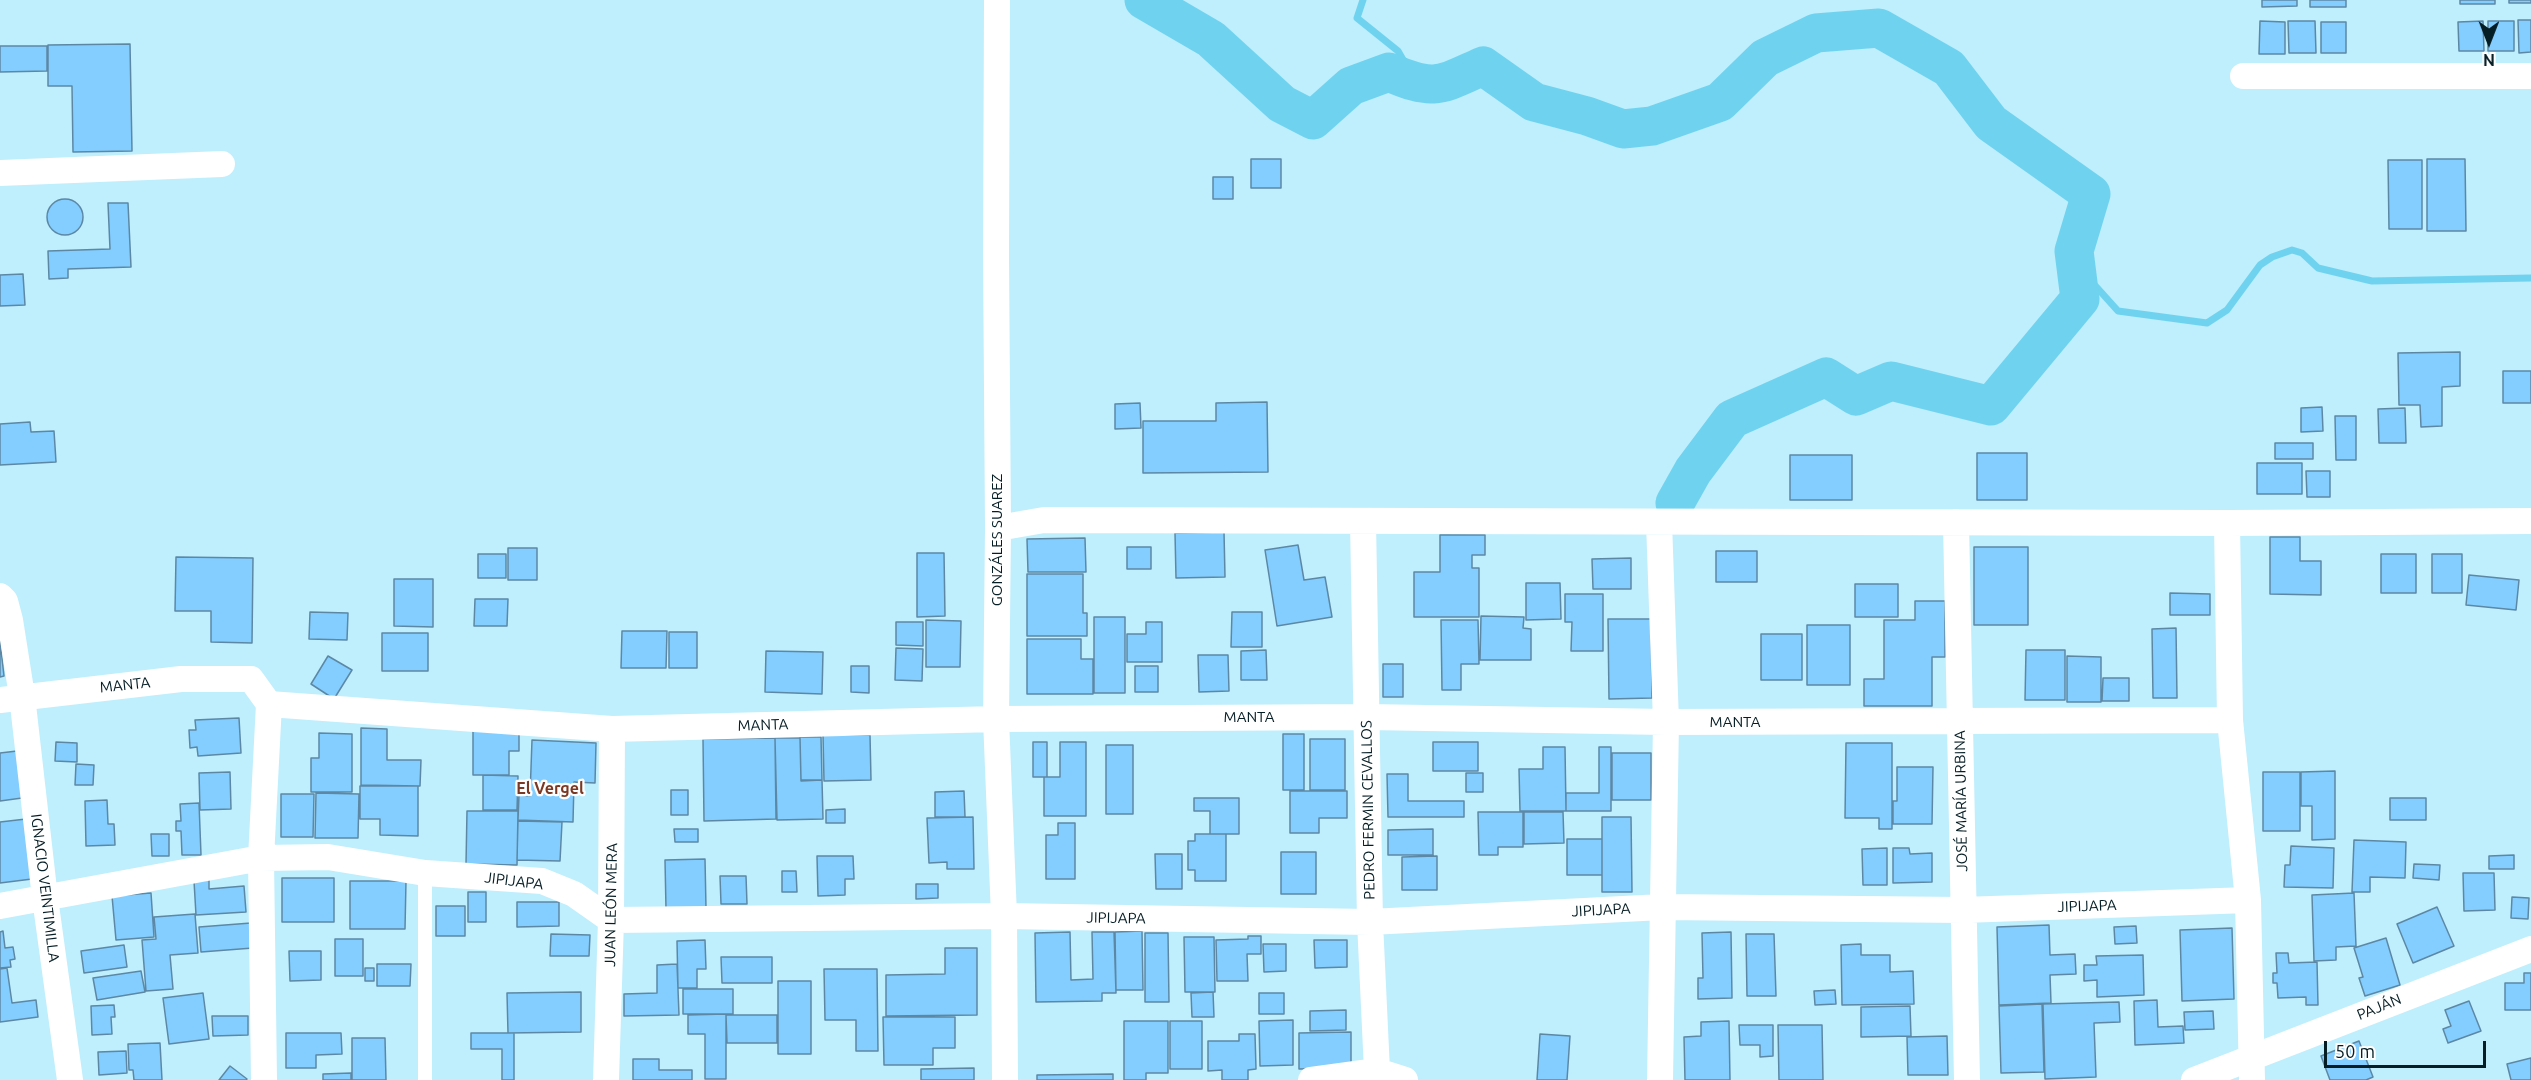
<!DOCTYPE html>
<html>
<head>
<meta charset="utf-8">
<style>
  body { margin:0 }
  #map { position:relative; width:2531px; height:1080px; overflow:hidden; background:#bfeefd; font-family:Ubuntu,sans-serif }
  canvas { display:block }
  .north { position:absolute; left:2459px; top:12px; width:60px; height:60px; -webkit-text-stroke:4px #fff; paint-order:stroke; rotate:180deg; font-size:16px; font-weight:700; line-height:24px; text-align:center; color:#051d24 }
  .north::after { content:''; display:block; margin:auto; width:21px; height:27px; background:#051d24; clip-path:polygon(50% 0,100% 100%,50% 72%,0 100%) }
  .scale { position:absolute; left:2324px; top:1041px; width:162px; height:27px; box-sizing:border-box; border:3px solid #051d24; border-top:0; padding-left:8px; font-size:18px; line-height:21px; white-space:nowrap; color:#051d24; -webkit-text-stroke:4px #fff; paint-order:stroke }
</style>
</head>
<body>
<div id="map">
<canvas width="2531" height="1080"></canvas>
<div class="north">N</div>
<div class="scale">50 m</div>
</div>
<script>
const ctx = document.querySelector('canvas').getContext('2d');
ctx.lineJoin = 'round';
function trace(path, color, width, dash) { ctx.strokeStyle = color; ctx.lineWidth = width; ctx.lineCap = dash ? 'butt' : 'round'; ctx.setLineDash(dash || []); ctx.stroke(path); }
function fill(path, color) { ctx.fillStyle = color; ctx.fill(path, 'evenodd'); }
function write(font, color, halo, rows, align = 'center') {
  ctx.font = font + ' Ubuntu,sans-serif'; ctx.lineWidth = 4.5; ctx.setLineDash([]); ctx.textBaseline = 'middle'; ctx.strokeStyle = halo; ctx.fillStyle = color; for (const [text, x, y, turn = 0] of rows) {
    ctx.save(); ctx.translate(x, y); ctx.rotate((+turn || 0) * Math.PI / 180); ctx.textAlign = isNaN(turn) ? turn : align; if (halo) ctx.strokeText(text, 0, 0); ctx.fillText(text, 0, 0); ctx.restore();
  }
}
const stream = new Path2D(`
  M1363,0L1357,18L1398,51L1417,84
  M2074,251L2091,281L2118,311L2207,323L2227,310L2260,265L2272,257L2292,250L2302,253L2318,268L2372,281L2531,278`);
const river = new Path2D(`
  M1144,0L1211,39L1282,104L1313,120L1351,86L1389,72C1435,92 1440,85 1483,66L1534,102L1587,116L1623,129L1652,126L1720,102L1765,58L1816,33L1879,28L1949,68L1991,123L2091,194L2074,251L2080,299L1991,406L1891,381L1856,396L1826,377L1732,419L1693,471L1675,503`);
const building = new Path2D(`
  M2262,0H2297V6L2262,7Z
  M2310,0H2346V7H2310Z
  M2460,0H2495V4H2460Z
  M2509,0H2531V3H2509Z
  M2518,20H2531V52L2519,53Z
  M2260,21L2285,22V54H2259Z
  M2288,21H2315L2316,53H2289Z
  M2483,21L2484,51H2459L2458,22Z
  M2488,21H2514V51H2488Z
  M2321,22H2346V53H2321Z
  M130,44L132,151L73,152L72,86H48V45Z
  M0,46H47V71L0,72Z
  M1251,159H1281V188H1251Z
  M2427,159H2465L2466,231H2427Z
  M2388,160H2422V229H2389Z
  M1213,177H1233V199H1213Z
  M47 217a18 18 0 1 1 36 0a18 18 0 1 1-36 0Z
  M108,203H128L131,267L68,269V278L49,279L48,251L110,249Z
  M23,274L25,305L0,306V275Z
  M2460,352V386L2442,387V426L2421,427L2420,405H2399L2398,353Z
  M2503,371H2531V403H2503Z
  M1267,402L1268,472L1143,473V421H1216V403Z
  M1140,403L1141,428L1115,429V404Z
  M2322,407L2323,431L2301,432V408Z
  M2405,408L2406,443H2379L2378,409Z
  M2335,416H2356V460H2336Z
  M30,422L31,432L54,431L56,462L0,465V424Z
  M2275,443H2313V459H2275Z
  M1977,453H2027V500H1977Z
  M1790,455H1852V500H1790Z
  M2257,463H2302V494H2257Z
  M2306,471H2330V497H2307Z
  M1224,532L1225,577L1176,578L1175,533Z
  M1440,535H1485V555H1472V568H1479V617H1414V572H1440Z
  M2270,537H2300V561H2321V595L2270,594Z
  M1085,538L1086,572H1028L1027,539Z
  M1298,545L1304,580L1325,577L1332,617L1277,626L1265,550Z
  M1127,547H1151V569H1127Z
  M1974,547H2028V625H1974Z
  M508,548H537V580H508Z
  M1716,551H1757V582H1716Z
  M917,553H944L945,616L917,617Z
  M478,554H506V578H478Z
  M2381,554H2416V593H2381Z
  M2432,554H2462V593H2432Z
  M176,557L253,558L252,643L211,642V611H175Z
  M1631,558V589H1593L1592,559Z
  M1027,574H1083V613H1087V636H1027Z
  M2469,575L2519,580L2516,610L2466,605Z
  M394,579H433V627L394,626Z
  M1526,583H1560L1561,619L1526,620Z
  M1855,584H1898V617H1855Z
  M2170,593L2210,594V615H2170Z
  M1565,594H1603V651H1571L1572,622H1565Z
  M475,599H508L507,626H474Z
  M1915,601H1945V657H1932V706H1864V679H1884V620H1915Z
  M310,612L348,613L347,640L309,639Z
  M1232,612H1262V647H1231Z
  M1481,616L1524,617L1523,628L1531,629V660H1480Z
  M1094,617H1125V693H1094Z
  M1608,619H1651L1652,698L1609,699Z
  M926,620L961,621L960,667H926Z
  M1441,620H1478L1479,664H1461V690H1442Z
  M896,622H923V646L896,645Z
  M1146,622H1162V662H1127V634H1146Z
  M1807,625H1850V685H1807Z
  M2176,628L2177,698H2153L2152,629Z
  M622,631H667L666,668H621Z
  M669,632H697V668H669Z
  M382,633H428V671H382Z
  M1761,634H1802V680H1761Z
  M1027,639H1081V659H1093V694H1027Z
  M0,641L4,676L0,677Z
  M896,648L923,649L922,681L895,680Z
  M1266,650L1267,680H1241V651Z
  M2026,650H2065V700H2025Z
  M766,651L823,652L822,694L765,692Z
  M1198,655H1228L1229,691L1199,692Z
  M328,656L352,670L334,699L311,684Z
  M2067,656L2101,657V702H2067Z
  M1383,664H1403V697H1383Z
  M851,666H869V693L851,692Z
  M1135,666H1158V692H1135Z
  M2103,678H2129V701H2102Z
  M239,718L241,753L198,756L197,747L190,748L189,730H196L195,720Z
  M361,728L387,729V760H421L420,786L361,785Z
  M473,730H519V751H509V775H473Z
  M319,733L352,734V792H311V758H319Z
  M1283,734H1304V790H1283Z
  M823,735H870L871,780L824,781Z
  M800,737H821L822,780H801Z
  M775,738L776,819L704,821L703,739Z
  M775,738H800L801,781L822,780L823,819L777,820Z
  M1310,739H1345V790H1310Z
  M532,740L596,743L595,783L574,782L573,822L518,820L519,795L530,796Z
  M56,742L77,743V762L55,761Z
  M1033,742H1047V777H1033Z
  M1060,742H1086V816H1044V777H1060Z
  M1433,742H1478V771H1433Z
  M1846,743H1892V829H1879V818H1845Z
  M1106,745H1133V814H1106Z
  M1543,747H1565L1566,811H1520L1519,769H1543Z
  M1599,747H1611V811H1566V793H1599Z
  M17,751L22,798L0,801V753Z
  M1612,753H1651V800H1612Z
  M76,764L94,765L93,785H75Z
  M1897,767H1933L1932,824H1893V801H1897Z
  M2335,771V839L2312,840V806H2301V772Z
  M230,772L231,809L200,810L199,773Z
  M2263,772H2300V831H2263Z
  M1466,773H1483V792H1466Z
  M1387,774H1408V801H1464V817H1388Z
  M483,775L518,776L517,810H483Z
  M360,786H418V836L380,835V819H360Z
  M671,790H688V815H671Z
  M964,791L965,817H935V792Z
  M1290,791H1347V818H1319V833H1290Z
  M316,793L359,794L358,838H315Z
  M281,794H314L313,837H281Z
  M1194,798H1239V834H1210V811H1194Z
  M2390,798H2426V820H2390Z
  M107,800L108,824H114L115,845L86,846L85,801Z
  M199,803L201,855H182L181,831H176V821H181L180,804Z
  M845,809V823H826V810Z
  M467,811H518L517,865L466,864Z
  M1478,812H1523V847H1498V855H1479Z
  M1524,812H1563L1564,843L1524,844Z
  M973,817L974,869H947V862L929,863L927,818Z
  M1602,817H1631L1632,892H1602Z
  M26,819L32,879L0,883V822Z
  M518,821L562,822L560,861L517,860Z
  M1058,823H1075V879H1046V835H1058Z
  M674,829H698V842H675Z
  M1433,829V855H1388V830Z
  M151,834H169V856H152Z
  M1195,834H1226V881H1195V870H1188V841H1195Z
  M1567,839H1602V875H1567Z
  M2354,840L2406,842L2405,878L2370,877V892H2352Z
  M2291,846L2334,848L2333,888L2284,887L2285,865H2290Z
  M1887,848V885H1863L1862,849Z
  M1893,848H1909L1910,854L1932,853V882L1893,883Z
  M1281,852H1316V894H1281Z
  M1155,854H1182V889H1156Z
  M2514,855V869H2489V856Z
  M817,856H853L854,879H845V895L818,896Z
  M1437,856V890H1402V857Z
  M705,859L706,908L666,909L665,860Z
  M2414,864L2440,865L2439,880L2413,878Z
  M782,871H796L797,892H782Z
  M2463,873H2494L2495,910L2464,911Z
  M720,876H746L747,904H721Z
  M282,878H334V922H282Z
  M209,880V889L244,886L246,912L196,915L194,881Z
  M350,881H406L405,929H350Z
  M916,884H938V898L916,899Z
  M468,892H486V922H468Z
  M151,893L154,937L116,940L112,896Z
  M2354,893L2356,946L2336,947V960L2314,961L2312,895Z
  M2512,897L2529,898L2528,919L2511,918Z
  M517,902H559V926L517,927Z
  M436,906H465V936H436Z
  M2437,907L2454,946L2413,963L2397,924Z
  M195,914L198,953L170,955L173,989L146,991L142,940L156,939L154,917Z
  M251,923L253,948L201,952L199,927Z
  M2049,925L2050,955L2075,954L2076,974L2050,975L2051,1003L1999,1005L1997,927Z
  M2136,926L2137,943L2115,944L2114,927Z
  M2232,928L2234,999L2182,1001L2180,930Z
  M3,931L5,948L13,947L15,959L10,960L11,967L0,968V932Z
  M1142,931L1143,990H1116L1115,932Z
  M1070,932L1071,980L1093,979L1092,932H1114L1116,993H1102V1001L1036,1002L1035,933Z
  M1731,932L1732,998L1698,999V978H1703L1702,933Z
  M1145,933H1168L1169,1002H1145Z
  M551,934L590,935L589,956H550Z
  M1746,934H1774L1776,996H1747Z
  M1248,936H1261V954H1247L1248,981H1217L1216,940L1248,939Z
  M1184,937H1214L1215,992H1185Z
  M2386,938L2400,985L2365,996L2359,978L2363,977L2354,948Z
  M335,939H363V976H335Z
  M705,940L706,969H697V988H678L677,941Z
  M1314,940H1347V967L1315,968Z
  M1263,944H1286V971L1264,972Z
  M1861,944V955H1890V972L1913,971L1914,1004L1842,1005L1841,945Z
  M124,945L127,967L84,973L81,951Z
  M945,948H977V1015L886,1016V975L945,974Z
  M289,951H321V980L290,981Z
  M2276,953H2288L2289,963L2317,962L2318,1005H2306V997L2278,998L2277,983H2273V973H2277Z
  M2143,955L2144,995L2097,997V980L2084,981V965H2097L2096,956Z
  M721,957H772V983H722Z
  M377,964H411L410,986H377Z
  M677,964L679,1015L624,1016V994L657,993V965Z
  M7,968L12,1003L36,1000L38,1017L0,1022V969Z
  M365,968H374V981H365Z
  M824,969H877L878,1051H856V1020H825Z
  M141,971L145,992L97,1000L93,978Z
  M2524,973H2531V1010H2505V983H2524Z
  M778,981H811V1054H778Z
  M683,989H733V1014H683Z
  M1835,990L1836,1004L1815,1005L1814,991Z
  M581,992V1032L508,1033L507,993Z
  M1213,992L1214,1017H1192L1191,993Z
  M203,993L209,1039L169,1044L163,998Z
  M1259,993H1284V1014H1259Z
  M2157,1000L2158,1027L2183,1026L2184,1043L2135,1045L2134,1001Z
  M2469,1001L2481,1031L2448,1043L2443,1029L2451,1026L2445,1010Z
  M2119,1002L2120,1022L2094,1023L2096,1077L2045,1079L2043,1004Z
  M2042,1004L2044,1072L2001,1073L1999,1006Z
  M114,1005L115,1017H111L112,1034L92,1035L91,1006Z
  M1910,1006L1911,1036L1861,1037V1007Z
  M1346,1010V1030L1310,1031V1011Z
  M2213,1011L2214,1029L2185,1030L2184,1012Z
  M726,1014V1079H705V1034H688V1015Z
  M726,1015H777V1043H727Z
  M212,1016H248V1035L213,1036Z
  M883,1017H955V1048H933V1065H884Z
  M1293,1020V1065L1260,1066L1259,1021Z
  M1124,1021H1168V1073H1146V1080H1124Z
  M1170,1021H1202V1069H1170Z
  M1729,1021L1730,1080H1685L1684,1037L1701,1036V1022Z
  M1739,1025H1773V1056L1760,1057V1045H1740Z
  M1778,1025H1822L1823,1080H1779Z
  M1351,1032V1068L1299,1069V1033Z
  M286,1033H341L342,1054L316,1055V1068H286Z
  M471,1033H514V1080H502V1049H471Z
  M1239,1034H1255L1256,1069L1248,1070V1080H1222V1070L1208,1071V1041H1239Z
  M1540,1034L1570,1036L1567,1080H1537Z
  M1947,1036L1948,1075H1908L1907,1037Z
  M352,1038H385L386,1080H352Z
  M2359,1041L2373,1077L2366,1080H2330L2321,1056Z
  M160,1043L162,1080H134L133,1070H129L128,1044Z
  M126,1051L127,1073L99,1075L98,1052Z
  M2531,1058V1080H2511L2507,1064Z
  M633,1059H659V1070H692V1080H633Z
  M230,1066L247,1079L246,1080H219Z
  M974,1068V1080H921V1069Z
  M351,1073V1080H323V1074Z
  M1113,1074V1080H1037V1075Z`);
const service = new Path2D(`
  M425,1080V873`);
const minor = new Path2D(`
  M997,0L996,255L998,528L996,719L1004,916L1005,1080
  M2243,76H2531
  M0,173L222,164
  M1363,521L1370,922L1377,1071
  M1659,522L1666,722L1660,1080
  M1956,522L1967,1080
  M2227,523L2230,720L2248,900L2252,1080
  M998,528L1044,520L2227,523L2531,521
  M0,596L5,601L10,620L22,696L45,898L70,1080
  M0,700L181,679H251L269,704L261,858L264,1080
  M269,704L612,729L996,719L1367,717L1666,722L2230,720
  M0,906L261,858L328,857L425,873L542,881L574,894L611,920L1004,916L1370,922L1662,907L1963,910L2248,900
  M606,1080L611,920L612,729
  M1311,1080L1377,1071L1405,1080
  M2194,1080L2531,949`);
const streetNames = [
  ["GONZÁLES SUAREZ",997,540,-90],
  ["MANTA",125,685,-6],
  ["MANTA",1249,717],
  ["MANTA",1735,722],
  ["MANTA",763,725,-2],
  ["JOSÉ MARÍA URBINA",1961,801,-91],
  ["PEDRO FERMIN CEVALLOS",1368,810,-91],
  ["JIPIJAPA",514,881,7],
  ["IGNACIO VEINTIMILLA",45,888,83],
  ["JUAN LEÓN MERA",611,905,-89],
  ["JIPIJAPA",2087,906,-2],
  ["JIPIJAPA",1601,910,-3],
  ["JIPIJAPA",1116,918,1],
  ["PAJÁN",2379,1007,-22]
];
const neighbourhoodNames = [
  ["El Vergel",550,789]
];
trace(stream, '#6fd3ef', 7);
trace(river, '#6fd3ef', 39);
fill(building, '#84ceff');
trace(building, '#5c88a5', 1.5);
trace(service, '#fff', 14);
trace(minor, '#fff', 26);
write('15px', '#051d24', '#fff', streetNames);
write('bold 16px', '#7b3822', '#fff', neighbourhoodNames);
</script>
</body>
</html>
